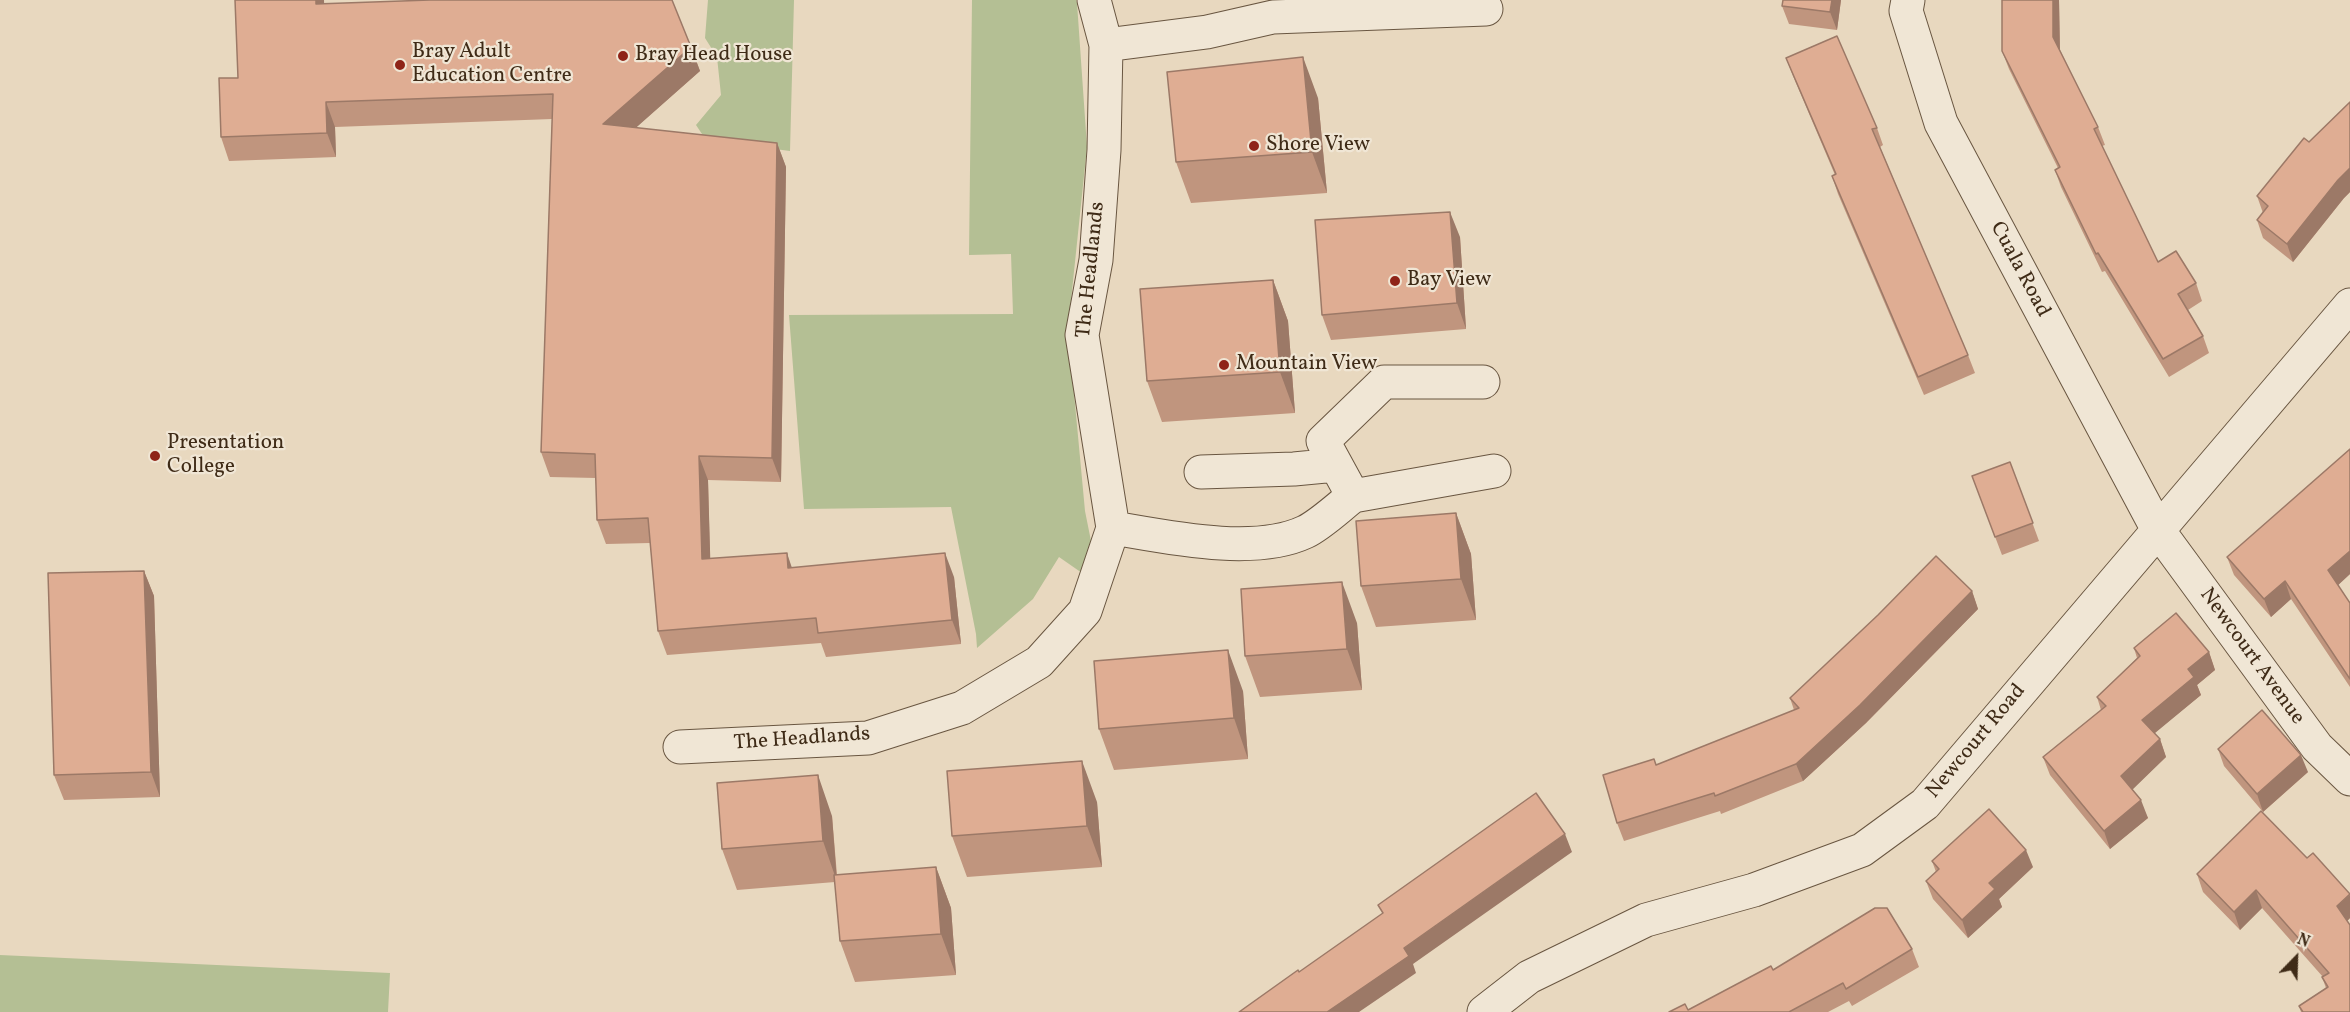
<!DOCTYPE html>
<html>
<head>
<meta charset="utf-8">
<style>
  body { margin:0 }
  #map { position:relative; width:2350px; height:1012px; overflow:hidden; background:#e8d8bf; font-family:Vollkorn,serif }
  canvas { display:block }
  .north { position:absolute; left:2266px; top:928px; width:60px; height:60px; -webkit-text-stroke:4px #f0e6d5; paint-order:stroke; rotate:23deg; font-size:16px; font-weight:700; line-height:24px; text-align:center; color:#3f2b17 }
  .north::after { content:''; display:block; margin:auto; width:21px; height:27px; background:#3f2b17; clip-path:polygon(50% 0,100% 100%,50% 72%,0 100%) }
</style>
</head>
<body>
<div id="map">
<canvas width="2350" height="1012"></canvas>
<div class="north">N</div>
</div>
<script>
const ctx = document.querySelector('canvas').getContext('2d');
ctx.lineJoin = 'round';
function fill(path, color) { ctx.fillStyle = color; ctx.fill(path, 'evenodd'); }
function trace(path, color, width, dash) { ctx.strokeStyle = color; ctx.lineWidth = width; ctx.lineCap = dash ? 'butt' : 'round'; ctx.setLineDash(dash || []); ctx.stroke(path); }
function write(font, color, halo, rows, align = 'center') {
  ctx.font = font + ' Vollkorn,serif'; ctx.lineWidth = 4.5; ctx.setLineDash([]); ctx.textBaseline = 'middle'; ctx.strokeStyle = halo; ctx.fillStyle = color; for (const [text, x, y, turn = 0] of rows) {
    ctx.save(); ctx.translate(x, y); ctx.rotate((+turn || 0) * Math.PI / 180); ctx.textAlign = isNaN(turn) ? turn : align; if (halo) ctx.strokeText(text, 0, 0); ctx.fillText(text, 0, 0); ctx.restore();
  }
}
const green = new Path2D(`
  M708,0H794L790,151L706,140L696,125L721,95L717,57L705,38Z
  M972,0H1076L1077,3L1087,147L1068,329L1085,511L1091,541L1082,573L1059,557L1033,599L977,648L976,634L951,507L804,509L789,315L1013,314L1011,254L969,255Z
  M0,955L390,973L388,1012H0Z`);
const minor = new Path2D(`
  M1094,0L1106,45L1104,150L1096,260L1082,335L1113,528C1167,537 1254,556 1305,532C1320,525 1339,507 1353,496L1323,441L1384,382H1483
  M1908,0L1906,11L1941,123L2158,530L2317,747L2350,779
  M1106,45L1207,32L1273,17L1486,9
  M1201,472L1294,469L1336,465
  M1353,496L1494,471
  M680,747L868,738L962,708L1039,662L1085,611L1113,528
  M1484,1012L1529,977L1646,920L1754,890L1862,850L1925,804L2350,305`);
const wall = new Path2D(`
  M235,0H324V3L691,47L700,71L635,128L777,143L786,167L781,482L708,480L710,559L792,567L954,577L961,644L826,657L821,643L667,655L658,631L650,543L606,544L597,520L596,478L550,477L541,452L552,119L335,127L336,157L229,161L221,137L238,78Z
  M1841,0L1837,30L1789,24L1782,6Z
  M2059,0L2060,50L2098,127L2105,145L2102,146L2158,262L2196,283L2202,301L2188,310L2203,336L2209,353L2169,377L2105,271L2102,272L2061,187L2055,170L2058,168L2009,69L2002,51Z
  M1786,58L1877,128L1883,145L1880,147L1968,355L1975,373L1924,395L1838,194L1832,176L1835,175L1793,76Z
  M1318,98L1327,193L1191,203L1176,162Z
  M2350,102V192L2344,198L2293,262L2263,238L2257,220L2263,213L2257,196L2309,142Z
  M1460,237L1466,329L1331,340L1322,315Z
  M1273,280L1288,321L1295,413L1162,422L1147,381Z
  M2010,462L2039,541L2002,555L1972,476Z
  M1456,513L1471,554L1476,620L1376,627L1361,586Z
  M2227,557L2350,574L2338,585L2350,603V687L2291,599L2271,617L2234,575Z
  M144,571L154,596L160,797L64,800L54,775Z
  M1972,591L1978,609L1866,723L1803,781L1721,814L1720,811L1624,841L1617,823L1794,710L1790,698Z
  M1357,623L1362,690L1260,697L1245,656Z
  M2134,648L2209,652L2215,670L2197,685L2201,695L2154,733L2160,739L2166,757L2132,789L2148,818L2110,849L2050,775L2043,757L2101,710L2097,697L2137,658Z
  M1243,691L1248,759L1114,770L1099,729Z
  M2218,749L2308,772L2263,812L2224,766Z
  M1097,802L1102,867L967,877L952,836Z
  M832,816L837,875L936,867L951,908L956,975L855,982L840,941L835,882L737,890L722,849Z
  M2307,858L2350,894V918L2347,921L2350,1012H2301L2299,1006L2326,988L2322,977H2323L2262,908L2240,930L2203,892L2197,874Z
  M1932,861L2033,867L1999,899L2002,907L1968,938L1933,899L1926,881L1936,872Z
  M1912,949L1919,967L1852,1006L1849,1001L1828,1012H1669L1688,1010L1773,970Z`);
const shadedWall = new Path2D(`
  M316,0H324L325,28L316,4Z
  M1832,0H1841L1837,30L1830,12Z
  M2053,0H2059L2060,55L2053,37Z
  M691,47L700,71L612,149L603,124Z
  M1303,57L1318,98L1327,193L1312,152Z
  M326,102L335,127L336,157L327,133Z
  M777,143L786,167L781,482L772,458Z
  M2350,168V192L2344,198L2293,262L2287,244L2338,180Z
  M1450,212L1460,237L1466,329L1457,303Z
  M1273,280L1288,321L1295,413L1280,372Z
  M699,456L708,480L711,584L702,559Z
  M1456,513L1471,554L1476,620L1461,579Z
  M2350,551V574L2335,588L2328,570Z
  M787,553L795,577L788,568Z
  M945,553L954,577L961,644L952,620Z
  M144,571L154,596L160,797L151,772Z
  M2285,581L2291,599L2271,617L2264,599Z
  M1342,582L1357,623L1362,690L1347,649Z
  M1972,591L1978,609L1866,723L1803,781L1796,764Z
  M1228,650L1243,691L1248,759L1234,718Z
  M2209,652L2215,670L2197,685L2201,695L2149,738L2142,720L2188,669Z
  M2160,739L2166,757L2128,794L2121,776Z
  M2301,755L2308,772L2263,812L2257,794Z
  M1082,761L1097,802L1102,867L1087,826Z
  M818,775L832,816L837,882L823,841Z
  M2141,800L2148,818L2110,849L2104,831Z
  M1565,834L1572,852L1413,964L1416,973L1359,1012H1327L1404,948Z
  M2026,850L2033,867L1999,899L2002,907L1968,938L1962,920L1989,883Z
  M936,867L951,908L956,975L941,934Z
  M2256,890L2262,908L2240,930L2234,912Z
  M2350,895V918L2344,924L2337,906Z`);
const building = new Path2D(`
  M235,0H316V4L430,0H672L691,47L603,124L777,143L772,458L699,456L702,559L787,553L788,568L945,553L952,620L818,633L816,618L658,631L648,518L597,520L595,454L541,452L553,94L326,102L327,133L221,137L219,78H238Z
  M1783,0H1832L1830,12L1782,6Z
  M2002,0H2053V37L2098,127L2094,129L2158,262L2176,251L2196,283L2178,294L2203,336L2163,359L2098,253L2096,254L2055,170L2060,167L2002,51Z
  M1837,36L1877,128L1872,129L1968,355L1918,377L1832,176L1836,174L1786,58Z
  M1303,57L1312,152L1176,162L1167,72Z
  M2350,102V168L2338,180L2287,244L2257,220L2268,206L2257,196L2304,138L2309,142Z
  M1450,212L1457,303L1322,315L1315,220Z
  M1273,280L1280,372L1147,381L1140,289Z
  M2350,449V551L2328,570L2350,603V679L2285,581L2264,599L2227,557Z
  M2010,462L2033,523L1995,537L1972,476Z
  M1456,513L1461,579L1361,586L1356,521Z
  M1936,556L1972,591L1860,705L1796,764L1715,796L1714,793L1617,823L1603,775L1654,759L1656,765L1799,708L1790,698L1878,615Z
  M144,571L151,772L54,775L48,573Z
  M1342,582L1347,649L1245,656L1241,589Z
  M2176,613L2209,652L2188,669L2194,677L2142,720L2160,739L2121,776L2141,800L2104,831L2043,757L2106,706L2097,697L2140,656L2134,648Z
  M1228,650L1234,718L1099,729L1094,661Z
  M2262,710L2301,755L2257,794L2218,749Z
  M1082,761L1087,826L952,836L947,771Z
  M818,775L823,841L722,849L717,783Z
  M1536,793L1565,834L1404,948L1409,956L1327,1012H1239L1298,970L1299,972L1383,913L1378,905Z
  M1989,809L2026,850L1989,883L1995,889L1962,920L1926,881L1939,869L1932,861Z
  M2261,811L2307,858L2313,853L2350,894L2337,906L2350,925V1012H2303L2299,1006L2328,987L2322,977L2329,973L2256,890L2234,912L2197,874Z
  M936,867L941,934L840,941L834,875Z
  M1875,908H1887L1912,949L1846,989L1843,983L1789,1012H1669L1685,1004L1688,1010L1771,966L1773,970Z`);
const markers = [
  [623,56,6,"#8f2418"],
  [400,65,6,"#8f2418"],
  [1254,146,6,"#8f2418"],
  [1395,281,6,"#8f2418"],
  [1224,365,6,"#8f2418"],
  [155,456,6,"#8f2418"]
];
const poiNames = [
  ["Bray Adult",412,53],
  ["Education Centre",412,77],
  ["Bray Head House",635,56],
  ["Shore View",1266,146],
  ["Bay View",1407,281],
  ["Mountain View",1236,365],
  ["Presentation",167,444],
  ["College",167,468]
];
const streetNames = [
  ["The Headlands",1092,270,-84],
  ["Cuala Road",2019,270,62],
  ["Newcourt Avenue",2251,657,54],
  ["The Headlands",802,740,-4],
  ["Newcourt Road",1977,742,-50]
];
fill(green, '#b4bf94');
trace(minor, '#695641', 35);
trace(minor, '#f0e6d5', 33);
fill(wall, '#c0957e');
fill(shadedWall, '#9c7967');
fill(building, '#dfad93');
trace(building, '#9c7967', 1.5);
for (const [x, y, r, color] of markers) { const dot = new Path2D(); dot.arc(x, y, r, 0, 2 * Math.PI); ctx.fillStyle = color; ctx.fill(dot); trace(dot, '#f0e6d5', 2); }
write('21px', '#3f2b17', '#f0e6d5', poiNames, 'left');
write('21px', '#3f2b17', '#f0e6d5', streetNames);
</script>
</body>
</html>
